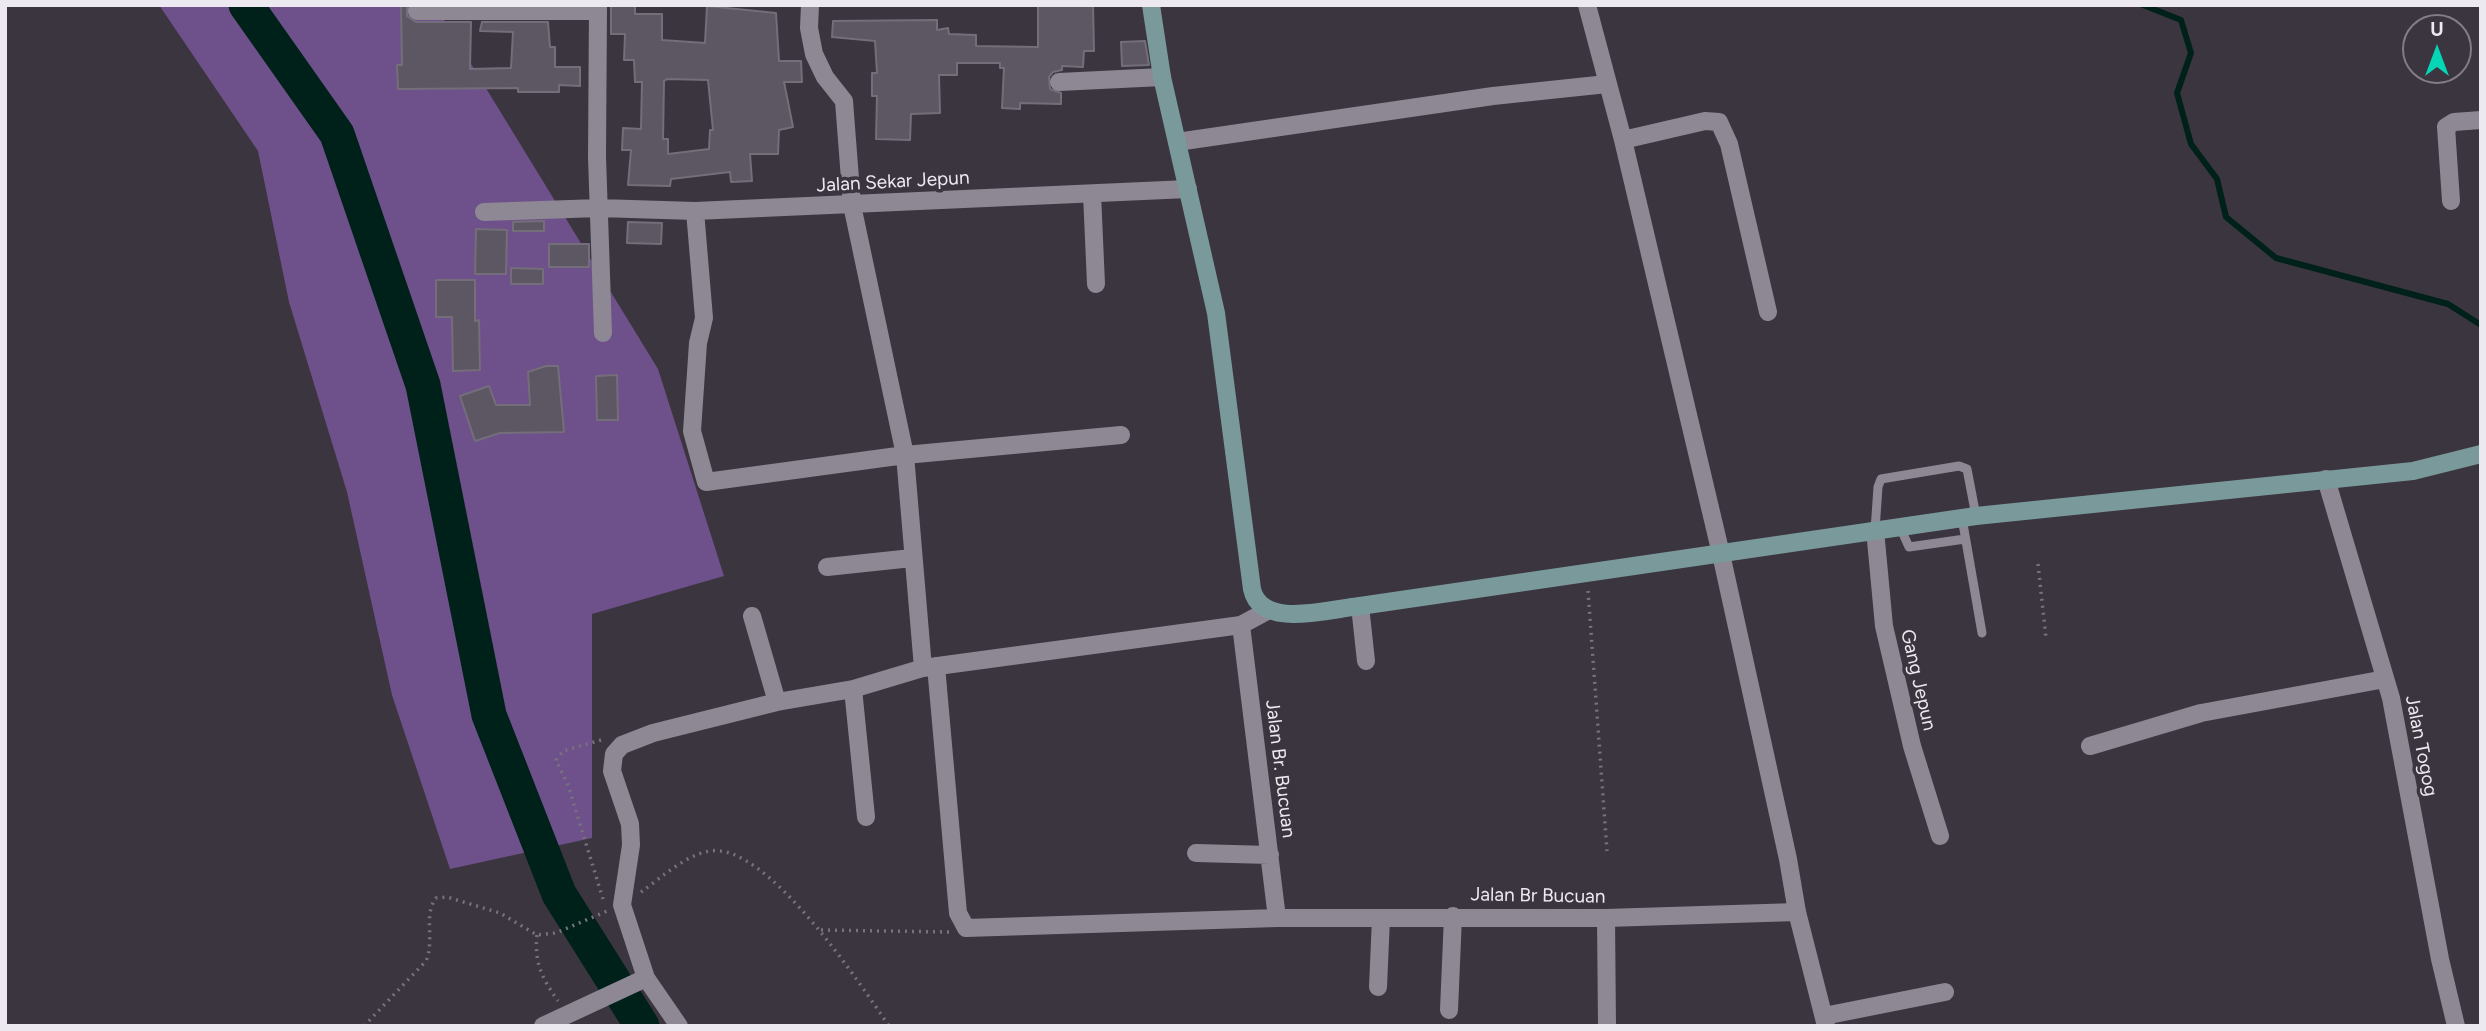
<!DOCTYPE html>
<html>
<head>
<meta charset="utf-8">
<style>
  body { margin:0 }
  #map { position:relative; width:2486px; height:1031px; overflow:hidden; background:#3a353f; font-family:Figtree,sans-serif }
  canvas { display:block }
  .frame { position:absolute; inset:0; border:7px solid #ede9f0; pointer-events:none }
  .north { position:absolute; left:2402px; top:14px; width:70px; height:70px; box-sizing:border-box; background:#3a353f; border:2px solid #827d86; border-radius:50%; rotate:0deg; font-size:19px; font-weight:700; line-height:28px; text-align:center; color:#ede9f0 }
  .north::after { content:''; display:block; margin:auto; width:24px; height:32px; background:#06d5b6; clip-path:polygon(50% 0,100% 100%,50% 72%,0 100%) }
</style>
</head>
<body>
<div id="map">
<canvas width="2486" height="1031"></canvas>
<div class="frame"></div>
<div class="north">U</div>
</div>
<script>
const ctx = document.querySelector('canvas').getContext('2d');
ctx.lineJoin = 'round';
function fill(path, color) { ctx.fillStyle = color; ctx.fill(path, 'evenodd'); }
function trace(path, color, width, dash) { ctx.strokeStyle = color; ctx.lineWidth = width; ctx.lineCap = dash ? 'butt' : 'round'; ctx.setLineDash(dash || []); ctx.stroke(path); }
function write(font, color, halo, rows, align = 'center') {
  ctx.font = font + ' Figtree,sans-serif'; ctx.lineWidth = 7; ctx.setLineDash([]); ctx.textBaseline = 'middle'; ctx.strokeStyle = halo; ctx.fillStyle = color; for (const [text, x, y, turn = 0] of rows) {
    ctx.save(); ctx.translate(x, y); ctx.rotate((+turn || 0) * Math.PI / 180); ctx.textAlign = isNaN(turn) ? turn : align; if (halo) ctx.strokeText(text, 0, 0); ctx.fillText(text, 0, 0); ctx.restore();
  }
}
const green = new Path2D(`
  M159,5H435L658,369L724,576L592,614V838L450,869L392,695L347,492L289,302L258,151Z`);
const stream = new Path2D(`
  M2143,5L2181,20L2191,53L2177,93L2191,144L2217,179L2226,217L2276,258L2448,304L2481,325`);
const river = new Path2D(`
  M246,5L337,134L423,385L489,715L559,894L642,1026`);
const building = new Path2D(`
  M401,5H407V16L416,22H471L470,69L511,68L513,32L480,31L482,22H548L550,47H555V67H580V86L559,85V92H518V88L398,89L397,65H402Z
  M611,5H635V14H662V40L705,43L707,6L776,13L779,61H801L802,82H784L793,127L779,130L778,154H750L752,181L731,182L730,172L671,179L670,186L628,185L631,150H622L623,128L641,129L642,82H635L634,60H624L625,34H611ZM667,79L708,80L713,130H710L709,149L668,154V139H663L664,81Z
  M1038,5H1093L1094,51H1084L1083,67L1062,66V70L1053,72L1049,77L1050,89L1061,93V104L1020,103V109L1002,108L1004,68H1000V63H957V75H939L940,113L911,114L910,140L876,139L877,96H872V73H877L875,41L832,37L833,21L937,20V30L948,28L949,34L976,35V46L1038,47Z
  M1145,41L1149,65L1122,66L1121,42Z
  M544,221V231H513V222Z
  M628,222L662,223L661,244L627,243Z
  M476,229L507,230L506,274H475Z
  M549,244H589V267H549Z
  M511,268L543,269V284H511Z
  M436,280H475V321L479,320L480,370L453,371L452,317H436Z
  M546,366H558L564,432L500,433L475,441L460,396L489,386L496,405H530L528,372Z
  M617,375L618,420H597L596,376Z`);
const path = new Path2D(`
  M2038,564L2046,638
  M1588,591L1607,851
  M601,740L563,751L556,760L568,785L603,899
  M641,892C661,878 685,855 710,851C767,842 860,984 889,1026
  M821,930L949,932
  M537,935C534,963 542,978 558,1001
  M364,1026L426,961C435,941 423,915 436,898L447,897L500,913L537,935L556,933L607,911`);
const service = new Path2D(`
  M1962,518L1982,633
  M1900,527L1909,547L1965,539
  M1875,530L1878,487L1881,479L1959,466L1967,469L1976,516`);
const minor = new Path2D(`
  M598,5L597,157L603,333
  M810,5L809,28L814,54L825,77L844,101L852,205L905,455L923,668
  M1587,5L1623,140L1721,554
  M417,11H598
  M1059,82L1162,77
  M1623,140L1705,121L1719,122L1729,144L1768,312
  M1177,142L1493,96L1607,84
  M1092,194L1096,284
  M2451,201L2446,127L2454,122L2481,120
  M695,211L704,318L698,343L692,431L706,482L905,455L1121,435
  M484,212L599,208L695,211L1188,189
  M2326,479L2391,698L2440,959L2456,1026
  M1875,530L1884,626L1912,746L1940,836
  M827,567L912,558
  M1360,606L1366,661
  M752,616L777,702
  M1241,625L1277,918
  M936,666L958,913L966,928L1277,918H1606L1797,912
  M853,689L866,817
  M2090,746L2201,713L2385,679
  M1196,853L1270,855
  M1606,918L1607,1026
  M1378,987L1381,918
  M1449,1010L1453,916
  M1824,1016L1945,992
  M543,1026L646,978
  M679,1026L646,978L622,905L631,845L630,824L612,771L614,754L622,745L653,733L777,702L853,689L923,668L1241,625L1267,611`);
const tertiary = new Path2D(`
  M1721,554L1788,859L1797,912L1826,1026`);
const secondary = new Path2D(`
  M1151,5L1162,77L1216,313L1252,589C1261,630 1329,609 1360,606L1976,516L2413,471L2481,454`);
const streetNames = [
  ["Jalan Sekar Jepun",893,182,-3],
  ["Gang Jepun",1918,680,77],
  ["Jalan Togog",2421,746,79],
  ["Jalan Br. Bucuan",1280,769,83],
  ["Jalan Br Bucuan",1538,896,1]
];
fill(green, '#6e518a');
trace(stream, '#00201a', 6);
trace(river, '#00201a', 35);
fill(building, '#5c5762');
trace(building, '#736e7a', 2);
trace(path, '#77737c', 3.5, [2, 5]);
trace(service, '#8e8895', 9);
trace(minor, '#8e8895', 18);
trace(tertiary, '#8e8895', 18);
trace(secondary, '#7a999b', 18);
write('19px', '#ede9f0', '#3a353f', streetNames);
</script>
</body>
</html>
